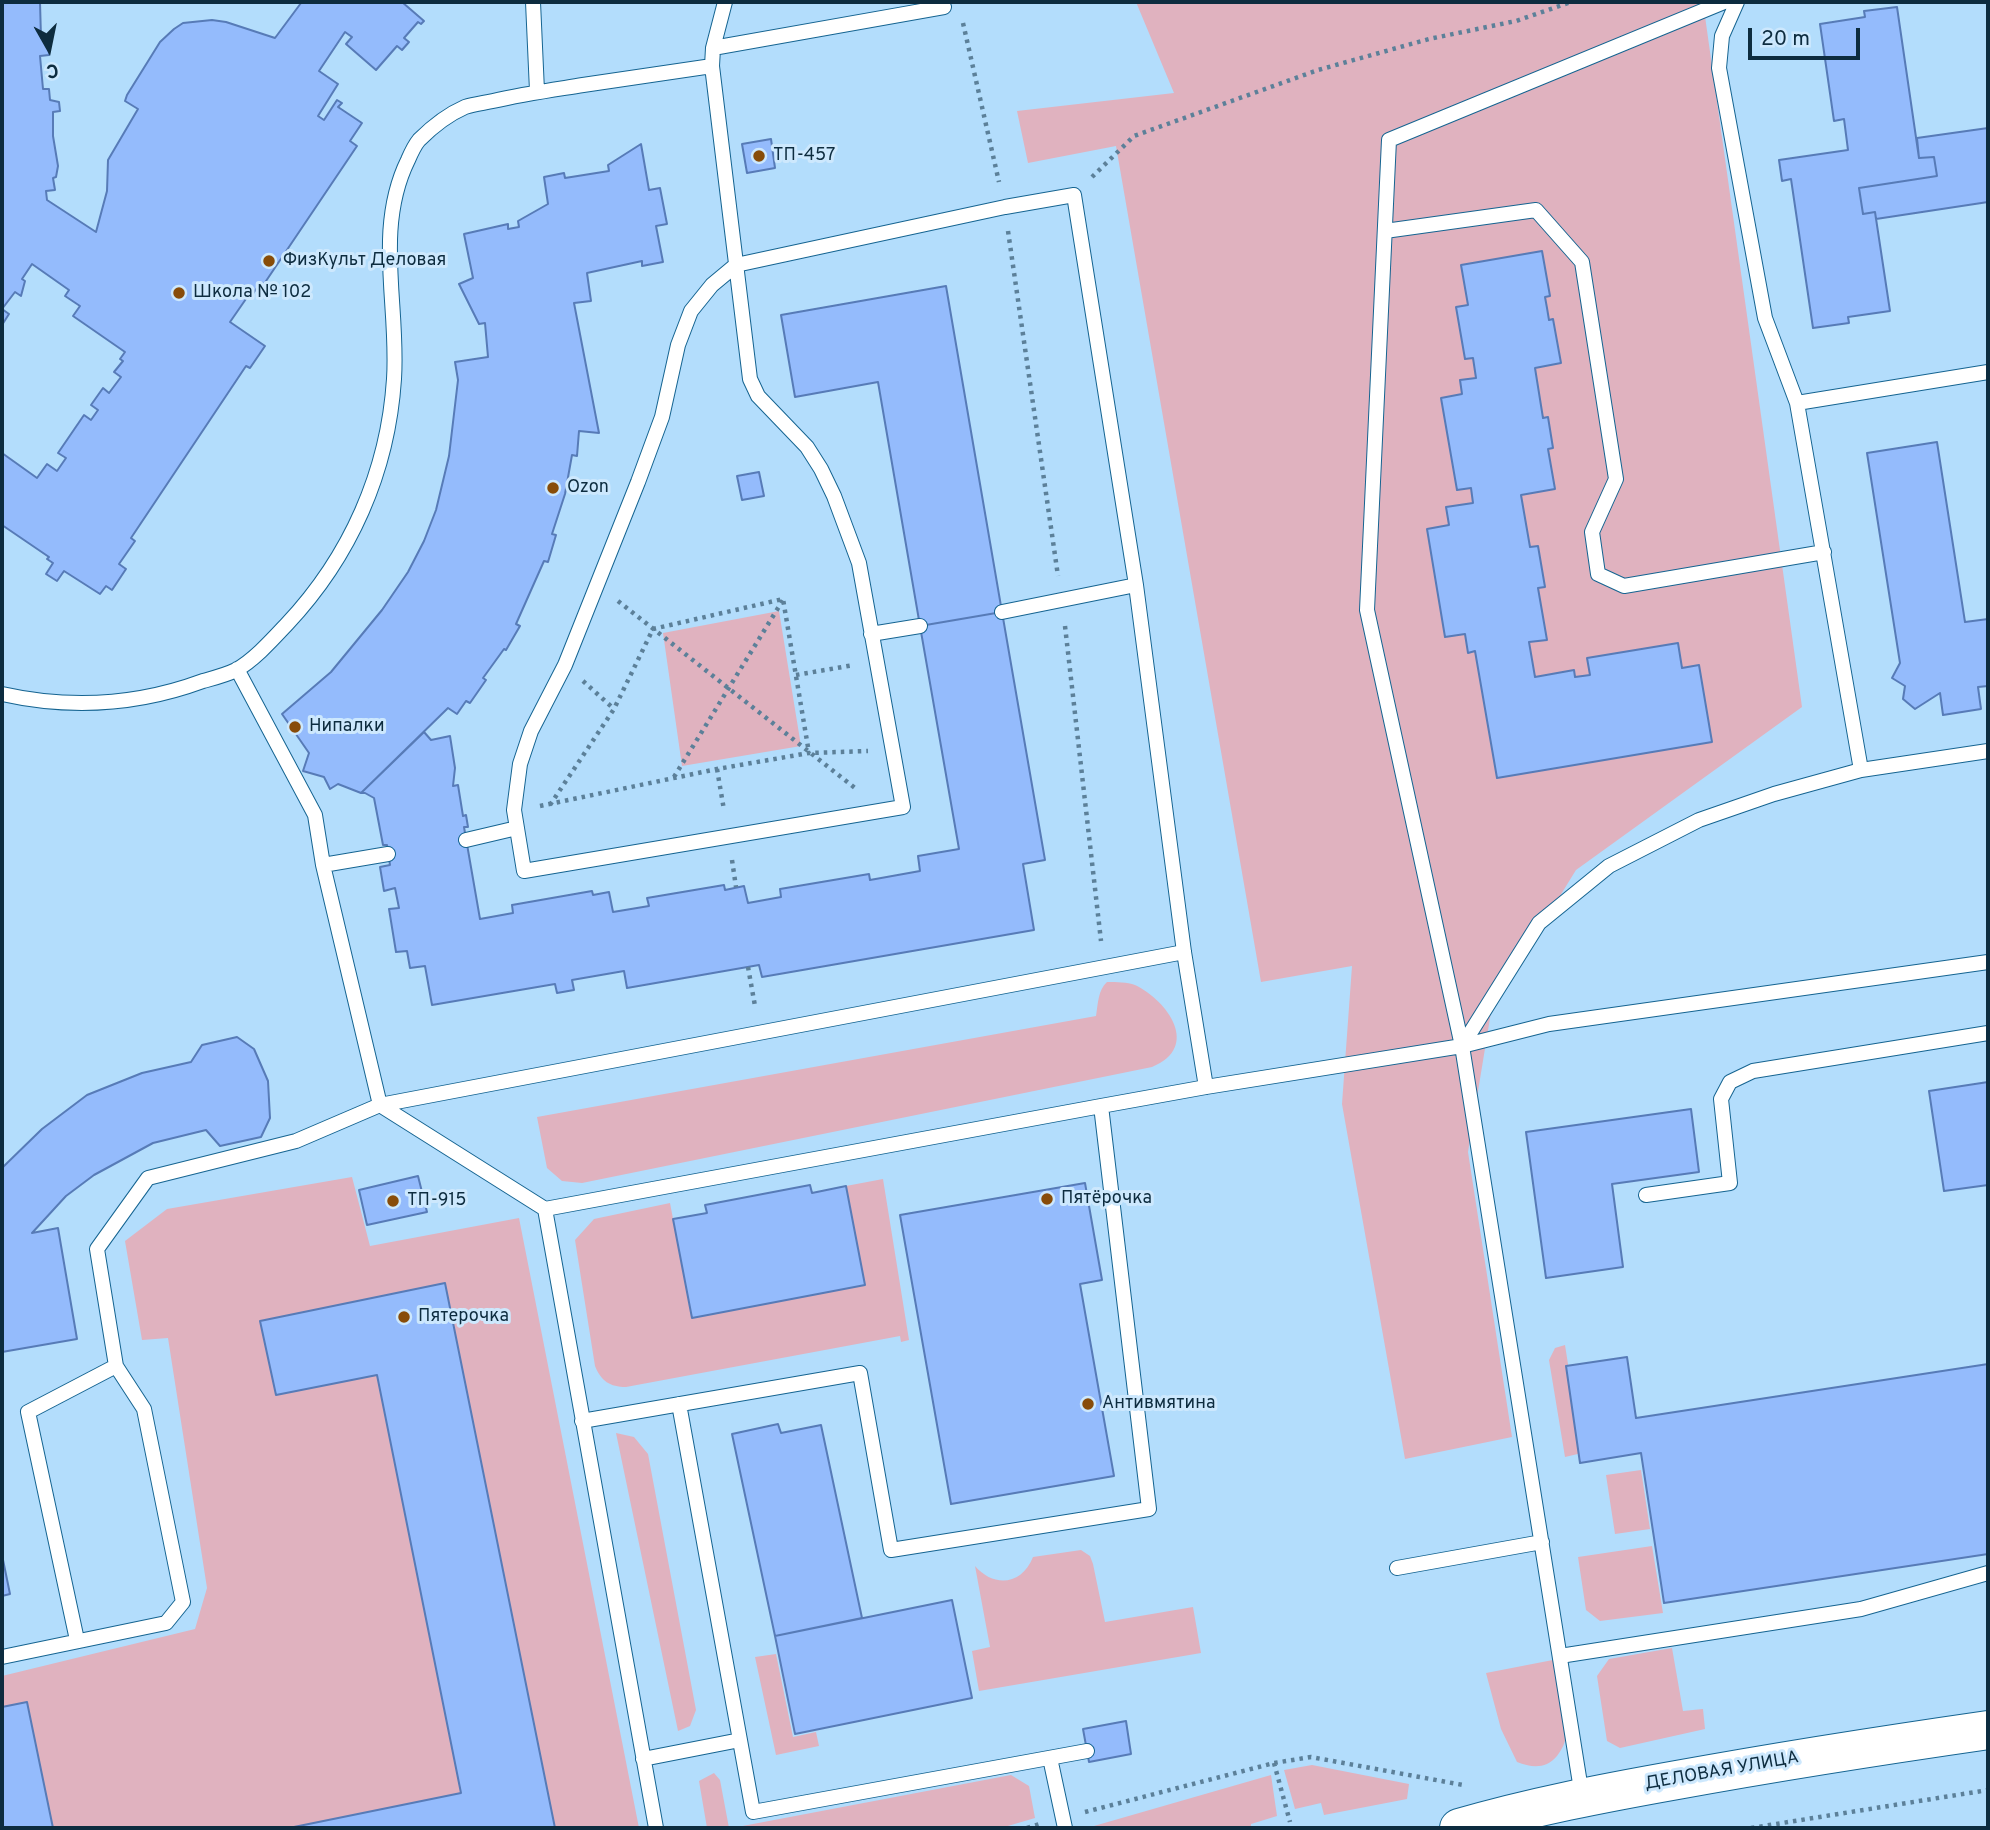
<!DOCTYPE html>
<html>
<head>
<meta charset="utf-8">
<style>
  body { margin:0 }
  #map { position:relative; width:1990px; height:1830px; overflow:hidden; background:#b3ddfc; font-family:Overpass,sans-serif }
  canvas { display:block }
  .frame { position:absolute; inset:0; border:4px solid #0d2c3f; pointer-events:none }
  .north { position:absolute; left:14px; top:14px; width:70px; height:70px; -webkit-text-stroke:5px #cde8fd; paint-order:stroke; rotate:171deg; font-size:19px; font-weight:700; line-height:28px; text-align:center; color:#0d2c3f }
  .north::after { content:''; display:block; margin:auto; width:24px; height:32px; background:#0d2c3f; clip-path:polygon(50% 0,100% 100%,50% 72%,0 100%) }
  .scale { position:absolute; left:1748px; top:28px; width:112px; height:32px; box-sizing:border-box; border:4px solid #0d2c3f; border-top:0; padding-left:9px; font-size:21px; line-height:24px; white-space:nowrap; color:#0d2c3f; -webkit-text-stroke:5px #cde8fd; paint-order:stroke }
</style>
</head>
<body>
<div id="map">
<canvas width="1990" height="1830"></canvas>
<div class="frame"></div>
<div class="north">С</div>
<div class="scale">20 m</div>
</div>
<script>
const ctx = document.querySelector('canvas').getContext('2d');
ctx.lineJoin = 'round';
function fill(path, color) { ctx.fillStyle = color; ctx.fill(path, 'evenodd'); }
function trace(path, color, width, dash) { ctx.strokeStyle = color; ctx.lineWidth = width; ctx.lineCap = dash ? 'butt' : 'round'; ctx.setLineDash(dash || []); ctx.stroke(path); }
function write(font, color, halo, rows, align = 'center') {
  ctx.font = font + ' Overpass,sans-serif'; ctx.lineWidth = 6; ctx.setLineDash([]); ctx.textBaseline = 'middle'; ctx.strokeStyle = halo; ctx.fillStyle = color; for (const [text, x, y, turn = 0] of rows) {
    ctx.save(); ctx.translate(x, y); ctx.rotate((+turn || 0) * Math.PI / 180); ctx.textAlign = isNaN(turn) ? turn : align; if (halo) ctx.strokeText(text, 0, 0); ctx.fillText(text, 0, 0); ctx.restore();
  }
}
const green = new Path2D(`
  M1136,2H1703L1802,707L1576,870L1492,1006L1468,1152L1512,1437L1405,1459L1342,1104L1352,966L1261,982L1116,146L1028,163L1017,111L1174,93Z
  M779,611L801,746L682,766L663,633Z
  M1107,982C1117,982 1127,982 1135,985C1168,1001 1201,1047 1152,1067L582,1183L562,1181L547,1168L537,1117L1096,1016C1098,1004 1098,990 1107,982Z
  M352,1177L370,1246L519,1218L639,1828H2V1676L195,1629L207,1588L168,1338L142,1340L125,1241L167,1209Z
  M883,1179L909,1340L901,1342L900,1336L626,1387C610,1387 601,1381 595,1366L575,1240L594,1219L670,1203L692,1318L865,1284L846,1186Z
  M1565,1345L1582,1453L1565,1457L1549,1360L1555,1348Z
  M616,1433L634,1437L648,1454L696,1710L690,1726L678,1731Z
  M1641,1470L1650,1529L1615,1534L1606,1475Z
  M1652,1546L1663,1613L1600,1621L1586,1610L1578,1557Z
  M1081,1550L1090,1556L1093,1564L1105,1622L1193,1607L1201,1653L979,1691L972,1651L990,1647L975,1566C994,1588 1022,1585 1033,1557Z
  M1672,1648L1683,1711L1703,1709L1705,1729L1620,1748L1607,1741L1597,1676L1609,1659Z
  M776,1654L793,1737L816,1732L819,1746L776,1755L755,1657Z
  M1558,1659C1563,1689 1578,1731 1557,1756C1546,1769 1532,1768 1517,1762L1501,1729L1486,1673Z
  M1312,1765L1409,1784L1407,1799L1324,1815L1321,1803L1295,1809L1284,1770Z
  M714,1773L720,1780L729,1828H707L699,1781Z
  M1011,1775L1029,1786L1035,1818L1001,1828H732Z
  M1271,1775L1277,1816L1251,1824V1828H1087Z`);
const building = new Path2D(`
  M2,2H40L41,38H48L49,55L40,56L43,89H49L50,100L59,102L60,111L53,112V136L58,166L56,177L53,178L55,190L46,191L47,200L96,232L107,191L108,160L138,109L125,101L127,95L160,42L174,29L183,23L212,20L226,22L275,38L301,3L299,2H402L424,21L421,24L418,22L404,38L409,42L402,50L397,46L376,70L346,44L352,37L345,32L319,71L338,84L318,116L324,120L337,100L342,103L338,107L362,123L350,141L357,146L264,284L261,282L250,298L248,296L230,322L265,346L250,368L246,366L131,538L135,541L119,564L126,569L112,590L106,586L100,594L64,571L57,581L46,574L53,563L47,559L49,557L2,525V453L37,478L47,464L57,471L66,458L58,453L84,415L91,420L98,410L91,405L103,388L109,393L121,377L114,372L123,361L120,359L125,352L73,316L80,306L65,296L69,290L32,264L22,279L25,281L21,296L15,292L2,309L9,314L2,325Z
  M1897,7L1919,158L1934,157L1937,176L1859,188L1863,214L1875,212L1890,311L1848,317L1849,323L1813,328L1791,179L1782,181L1779,160L1848,150L1844,119L1834,121L1820,24L1865,17L1864,11Z
  M1988,128V202L1876,219L1875,212L1863,214L1859,188L1937,176L1934,157L1919,158L1917,138Z
  M771,139L775,168L747,173L742,144Z
  M641,144L649,190L660,188L667,224L656,226L663,262L642,266V261L587,273L591,301L574,303L599,433L579,431L577,456L572,455L565,494L552,534L556,535L548,562L544,561L516,624L520,626L506,650L504,649L483,678L486,680L470,703L466,701L457,714L448,708L361,793L338,784L330,789L324,777L303,771L309,753L282,714L331,672L382,610L408,572L424,541L436,510L449,456L458,380L455,362L488,357L485,323L479,324L459,284L473,278L464,234L508,224V229L519,227L518,221L548,204L544,177L564,173L565,178L609,171L608,165Z
  M1542,251L1550,296L1545,297L1547,308L1549,320L1553,319L1561,363L1535,368L1543,418L1548,417L1553,448L1548,449L1555,489L1521,495L1530,547L1538,546L1545,587L1538,588L1547,640L1529,642L1535,677L1574,670L1575,677L1590,675L1587,658L1678,643L1682,668L1699,665L1712,742L1497,778L1475,651L1468,653L1465,634L1445,637L1427,529L1449,525L1446,507L1473,503L1471,488L1457,490L1441,398L1462,394L1460,380L1476,378L1473,358L1465,359L1456,307L1468,305L1461,265Z
  M946,286L1002,612L920,626L878,382L795,397L781,315Z
  M1937,442L1965,622L1988,619V686L1978,687L1981,709L1943,715L1940,693L1915,709L1903,699L1905,686L1892,678L1900,663L1867,453Z
  M759,472L764,496L742,500L737,476Z
  M1002,612L1045,860L1023,864L1034,930L762,977L759,965L627,988L624,971L572,980L574,990L557,993L555,984L432,1005L425,966L410,968L407,951L396,952L389,909L399,908L395,888L384,891L380,867L390,865L387,845H383L374,798L365,793H361L424,732L431,740L450,736L455,768L453,786L458,785L463,816L466,815L468,827H464L480,919L513,913L512,905L592,891L593,895L609,892L613,912L649,906L647,898L724,885L725,890L744,886L748,903L781,897L780,889L869,874L870,880L920,871L918,856L959,849L920,626Z
  M237,1037L254,1049L268,1081L270,1118L261,1137L220,1146L206,1130L153,1143L94,1175L66,1196L32,1233L58,1228L77,1339L2,1352V1168L42,1129L87,1095L142,1073L191,1062L202,1045Z
  M1988,1082V1185L1944,1191L1929,1091Z
  M1691,1109L1699,1172L1612,1184L1623,1267L1546,1278L1526,1132Z
  M418,1176L427,1212L367,1225L359,1190Z
  M1085,1183L1102,1280L1080,1284L1114,1476L951,1504L900,1215Z
  M810,1185L812,1193L846,1186L865,1285L692,1318L673,1219L707,1213L705,1205Z
  M445,1283L555,1828H289L461,1793L377,1375L276,1395L260,1321Z
  M1627,1357L1636,1418L1988,1364V1554L1664,1603L1641,1453L1580,1463L1566,1366Z
  M778,1424L781,1433L821,1425L862,1618L775,1636L732,1434Z
  M2,1555L10,1594L2,1596Z
  M952,1600L972,1698L795,1734L775,1636Z
  M27,1702L53,1828H2V1707Z
  M1126,1721L1131,1754L1089,1762L1083,1729Z`);
const path = new Path2D(`
  M963,23L999,182
  M1092,177L1134,136L1318,70L1429,39L1516,21L1571,2
  M1008,231L1058,576
  M618,601L855,788
  M1065,626L1101,941
  M796,675L854,665
  M583,681L614,709
  M717,769L724,810
  M674,777L783,600
  M550,805L614,709L653,629L783,599L809,753
  M540,806L717,769L809,753L868,751
  M732,860L736,887
  M748,967L755,1006
  M1274,1763L1290,1822
  M1085,1812L1274,1763L1311,1757L1463,1785
  M1027,1828L1040,1824
  M1751,1828L1988,1790`);
const lane = new Path2D(`
  M533,2L537,91
  M725,2L713,48L712,66L750,379L758,396L807,447L821,469L834,496L859,563L903,807L524,871L514,810L520,764L531,731L565,665L638,482L662,417L678,345L691,311L712,285L736,265L1005,207L1074,195L1136,585L1184,952L1206,1087
  M1737,2L1722,36L1719,68L1765,318L1797,403L1861,770L1988,751
  M713,48L944,7
  M1385,231L1536,210L1582,262L1616,479L1592,532L1598,574L1624,586L1824,552
  M1797,403L1988,372
  M1002,612L1136,585
  M871,634L920,626
  M237,669L315,815L323,865L380,1105L1184,952
  M2,694C69,709 138,705 203,681C214,678 226,675 236,670C254,660 272,640 287,624C350,557 388,472 394,379C399,306 374,229 408,160C411,153 414,146 419,140C431,128 449,114 465,107C474,104 484,103 493,101C523,94 552,90 583,85C626,79 669,72 712,66
  M466,840L517,828
  M323,865L388,854
  M1462,1046L1539,923L1609,866L1699,820L1774,794L1861,770
  M1101,1106L1206,1087L1462,1046L1367,610L1389,140L1724,2
  M1646,1195L1730,1183L1721,1099L1730,1082L1753,1071L1988,1033
  M545,1209L1101,1106L1149,1509L891,1550L860,1373L582,1421
  M116,1366L97,1249L148,1178L296,1141L380,1105L545,1209L656,1828
  M679,1404L753,1812L1087,1751
  M1397,1568L1542,1542
  M1560,1656L1861,1609L1988,1573
  M2,1657L166,1623L183,1602L144,1409L116,1366L28,1412L77,1640
  M1050,1758L1065,1828
  M643,1759L740,1740
  M1582,1796L1462,1046L1549,1024L1988,962`);
const secondary = new Path2D(`
  M1459,1828C1531,1807 1604,1793 1677,1780C1781,1761 1884,1745 1988,1730`);
const markers = [
  [759,156,7,"#884c09"],
  [269,261,7,"#884c09"],
  [179,293,7,"#884c09"],
  [553,488,7,"#884c09"],
  [295,727,7,"#884c09"],
  [1047,1199,7,"#884c09"],
  [393,1201,7,"#884c09"],
  [404,1317,7,"#884c09"],
  [1088,1404,7,"#884c09"]
];
const poiNames = [
  ["ТП-457",773,156],
  ["ФизКульт Деловая",283,261],
  ["Школа № 102",193,293],
  ["Ozon",567,488],
  ["Нипалки",309,727],
  ["Пятёрочка",1061,1199],
  ["ТП-915",407,1201],
  ["Пятерочка",418,1317],
  ["Антивмятина",1102,1404]
];
const streetNames = [
  ["ДЕЛОВАЯ УЛИЦА",1722,1772,-10]
];
fill(green, '#e0b2bf');
fill(building, '#94bbfc');
trace(building, '#577bb7', 2);
trace(lane, '#156491', 16);
trace(secondary, '#156491', 40);
trace(path, '#5c8099', 4.5, [3.5, 5]);
trace(lane, '#fff', 14);
trace(secondary, '#fff', 38);
for (const [x, y, r, color] of markers) { const dot = new Path2D(); dot.arc(x, y, r, 0, 2 * Math.PI); ctx.fillStyle = color; ctx.fill(dot); trace(dot, '#cde8fd', 2.5); }
write('18px', '#0d2c3f', '#cde8fd', poiNames, 'left');
write('18px', '#0d2c3f', '#cde8fd', streetNames);
</script>
</body>
</html>
